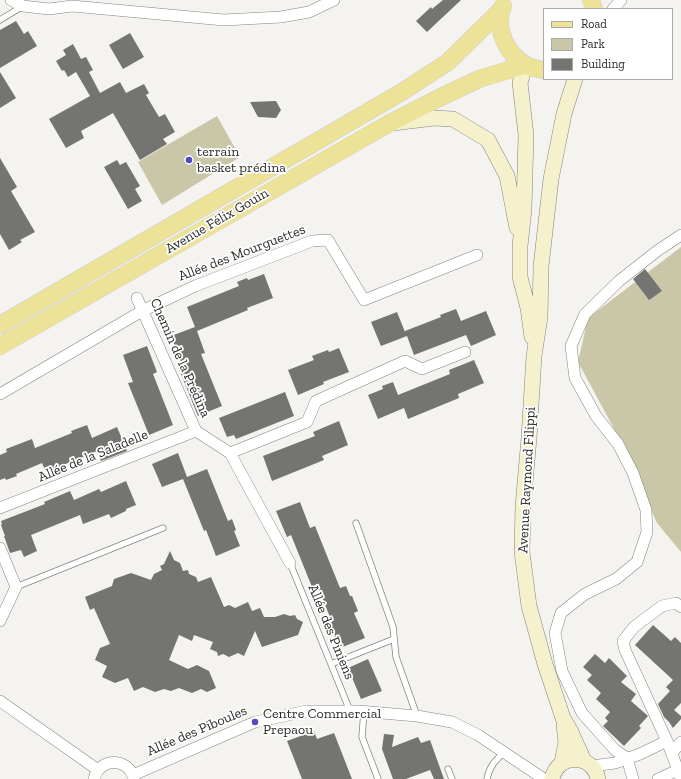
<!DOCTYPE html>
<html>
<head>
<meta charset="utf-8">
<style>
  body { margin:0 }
  #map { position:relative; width:681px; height:779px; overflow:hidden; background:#f4f3ef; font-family:"Zilla Slab",serif }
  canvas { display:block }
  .legend { position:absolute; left:543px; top:8px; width:130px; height:72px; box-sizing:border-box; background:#fff; border:1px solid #aaaaa9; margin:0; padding:5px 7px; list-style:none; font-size:12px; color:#2a2a28 }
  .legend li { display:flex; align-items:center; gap:8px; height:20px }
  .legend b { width:20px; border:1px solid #aaaaa9 }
</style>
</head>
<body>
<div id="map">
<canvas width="681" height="779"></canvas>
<ul class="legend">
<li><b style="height:5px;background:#ece298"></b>Road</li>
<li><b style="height:11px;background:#cac6a8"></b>Park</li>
<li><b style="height:11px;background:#747470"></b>Building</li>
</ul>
</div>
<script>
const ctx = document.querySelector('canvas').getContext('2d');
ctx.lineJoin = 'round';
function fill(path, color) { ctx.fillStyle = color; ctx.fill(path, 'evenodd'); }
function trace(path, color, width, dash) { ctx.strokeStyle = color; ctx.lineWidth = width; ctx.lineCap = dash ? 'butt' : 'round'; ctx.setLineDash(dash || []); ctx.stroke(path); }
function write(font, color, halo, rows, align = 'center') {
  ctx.font = font + ' "Zilla Slab",serif'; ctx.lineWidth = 3.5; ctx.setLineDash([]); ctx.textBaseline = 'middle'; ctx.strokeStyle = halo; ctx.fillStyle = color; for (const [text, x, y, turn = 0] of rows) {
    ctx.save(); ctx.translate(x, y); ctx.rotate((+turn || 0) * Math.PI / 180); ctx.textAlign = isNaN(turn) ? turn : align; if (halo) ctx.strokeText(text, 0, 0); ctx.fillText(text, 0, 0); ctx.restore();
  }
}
const green = new Path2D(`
  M217,116L240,157L162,205L138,162Z
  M681,247V552L657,523L612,425L578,362L588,318Z`);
const building = new Path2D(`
  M443,0H461L427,32L416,21L431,7L432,9Z
  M16,21L24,34L28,31L37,46L0,68V30Z
  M130,33L144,57L123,69L109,45Z
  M73,44L81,59L86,57L93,70L89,72L100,93L120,82L126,93L144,84L149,93L146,95L159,117L165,114L175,132L163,139L167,144L140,160L113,113L81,131L84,138L66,148L49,119L90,96L76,72L68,77L64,70L62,71L56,61L66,55L63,50Z
  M0,72L16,98L0,108Z
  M276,101L281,110L276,118L258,117L250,102Z
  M0,158L17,187L11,191L35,232L20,240L22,242L9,250L0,234Z
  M117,160L120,165L126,162L140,186L135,189L142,201L128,209L104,167Z
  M645,269L662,291L649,300L633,279Z
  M264,274L273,298L247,308L248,310L197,331L205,353L201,354L222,406L198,416L177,364L181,362L171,336L195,327L187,307L239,286L237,282L247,278L248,280Z
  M456,309L461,321L486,311L496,335L471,346L466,335L414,355L407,336L381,346L371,322L397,312L405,332V331L441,317L440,315Z
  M147,346L157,372L153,374L173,425L149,435L128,383L133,382L123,355Z
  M339,348L349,372L323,382L324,384L298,395L288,370L314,360L312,356L328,350L329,352Z
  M474,360L484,383L458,394L459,398L408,419L404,408L378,419L368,395L383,389L382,386L393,382L398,395L450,374L449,370Z
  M285,392L294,416L236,439L234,435L227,437L219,418Z
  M339,421L348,445L322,456L324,460L272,481L263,456L315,436L313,432Z
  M87,425L92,438L117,427L127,451L101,461L97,451L46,472L42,463L16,474L17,476L6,480L5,478L0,480V455L7,452L6,449L32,439L35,448L72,433L71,431Z
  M178,453L187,477L207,469L228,521L232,519L236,530L234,531L240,546L216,556L206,530L204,531L183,479L162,487L152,464Z
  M126,481L136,505L126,509V511L111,518L109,514L83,524L80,515L31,535L37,551L24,557L21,550L10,553L4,536H5L1,525L2,524L1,521L45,504L44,502L70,491L74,500L99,489L101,492Z
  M300,502L310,528L315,526L340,588L346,586L350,596H352L358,611L354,613L365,638L340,648L330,623L332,622L317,585L312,587L291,535L287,537L276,511Z
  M170,551L174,560L180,563L183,571L188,570L189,574L196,577L198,582L211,577L224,607L229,605L235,608L248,602L252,611L260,608L264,617H275L284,614L290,616L295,615L297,619L303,622L298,635L262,647L255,631L244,656L238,653L229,657L223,654L218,656L217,652L210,649L213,642L194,635L192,641L179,635L169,660L188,669L197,665L209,671L216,688L207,692L201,689L192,693L179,688L171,691L164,689L155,692L143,687L134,691L128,678L115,683L102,677L107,666L95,660L100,648L110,644L94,608L90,610L85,597L112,586L114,579L131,573L151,580L154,574L162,570L160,566L164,564Z
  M653,625L671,641L675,637L681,643V703L674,710L681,716V719L673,728L669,722L664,717L658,704L670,691L666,687L673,680L635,645Z
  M595,654L605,663L609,658L627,676L621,682L636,694L631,701L648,716L639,726L641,728L624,746L603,726L608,721L605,718L610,712L596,699L601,693L587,680L592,675L583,667Z
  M368,659L382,691L361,699L348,668Z
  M314,731L317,739L334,733L352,779H302L287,741Z
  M384,734L394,735L392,747L418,737L421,743L430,740L444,779H434L430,770L406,779H393L382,749Z`);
const lane = new Path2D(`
  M0,20L23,6
  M356,523L393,627L396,657L417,716
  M290,563L350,711
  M16,587L163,528
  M331,664L394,639
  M364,711L362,737L378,779
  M448,769L452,779
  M487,779C489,767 495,761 503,753`);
const street = new Path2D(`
  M11,0L23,6L49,9L72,6L224,20L281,17L309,12L334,0
  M613,9L621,0
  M137,298L196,431
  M0,394L142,311L195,286L312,241L328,240L364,300L477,255
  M196,431L230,453L290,563
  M230,453L307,422L316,401L405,361L422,369L465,352
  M0,508L196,431
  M0,548L16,587L0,621
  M681,607L676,603L662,606L634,627L623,641L625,650L667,741L681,778
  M0,701L98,770
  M672,753L681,742
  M592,766L615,763L640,754L667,741
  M133,775L255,722L307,711H358L417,716L452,722L478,735L544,779
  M94,779C99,757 129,757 134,779
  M633,779L627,758L615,750L582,713L562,671L555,633L561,613L585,594L616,579L637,562L647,532L646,510L633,473L618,444L596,416L575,378L571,346L585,314L619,281L657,251L681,235
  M658,779L678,770`);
const secondary = new Path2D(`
  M525,65L520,83L526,135L524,209L520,246V277L528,308L532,337
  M575,79L564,114L551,179L541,266L540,317L534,356L529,438L523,506L522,552L529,606L545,664L563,718L571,732L584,761
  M393,123L434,118L453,119L488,140L507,176L517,228
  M562,763L566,742L564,725
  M552,779C557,753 593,753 598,779`);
const primary = new Path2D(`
  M591,0L594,9
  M503,6C494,27 506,54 526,65C531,68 538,69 544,70
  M0,325L402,92L448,62L501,10
  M0,346L388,124L437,99L479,79L525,65`);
const markers = [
  [189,160,4,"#5449c1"],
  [255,722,4,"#5449c1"]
];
const poiNames = [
  ["terrain",197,152],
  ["basket prédina",197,168],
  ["Centre Commercial",263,714],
  ["Prepaou",263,730]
];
const streetNames = [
  ["Avenue Félix Gouin",217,221,-30],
  ["Allée des Mourguettes",242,253,-21],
  ["Chemin de la Prédina",180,358,66],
  ["Allée de la Saladelle",93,456,-22],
  ["Avenue Raymond Filippi",527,480,-87],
  ["Allée des Piniens",331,632,68],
  ["Allée des Piboules",197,731,-23]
];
fill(green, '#cac6a8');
fill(building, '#747470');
trace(lane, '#848480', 7);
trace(street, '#848480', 12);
trace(secondary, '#848480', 16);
trace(primary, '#d0d0d0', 18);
trace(lane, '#fff', 5.5);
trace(street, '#fff', 11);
trace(secondary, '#f5f1cc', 15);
trace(primary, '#ece298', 17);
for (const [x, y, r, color] of markers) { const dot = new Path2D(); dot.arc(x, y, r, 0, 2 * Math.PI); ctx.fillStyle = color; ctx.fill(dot); trace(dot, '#fff', 1.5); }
write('14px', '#2a2a28', '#fff', poiNames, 'left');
write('14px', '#2a2a28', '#fff', streetNames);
</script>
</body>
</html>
